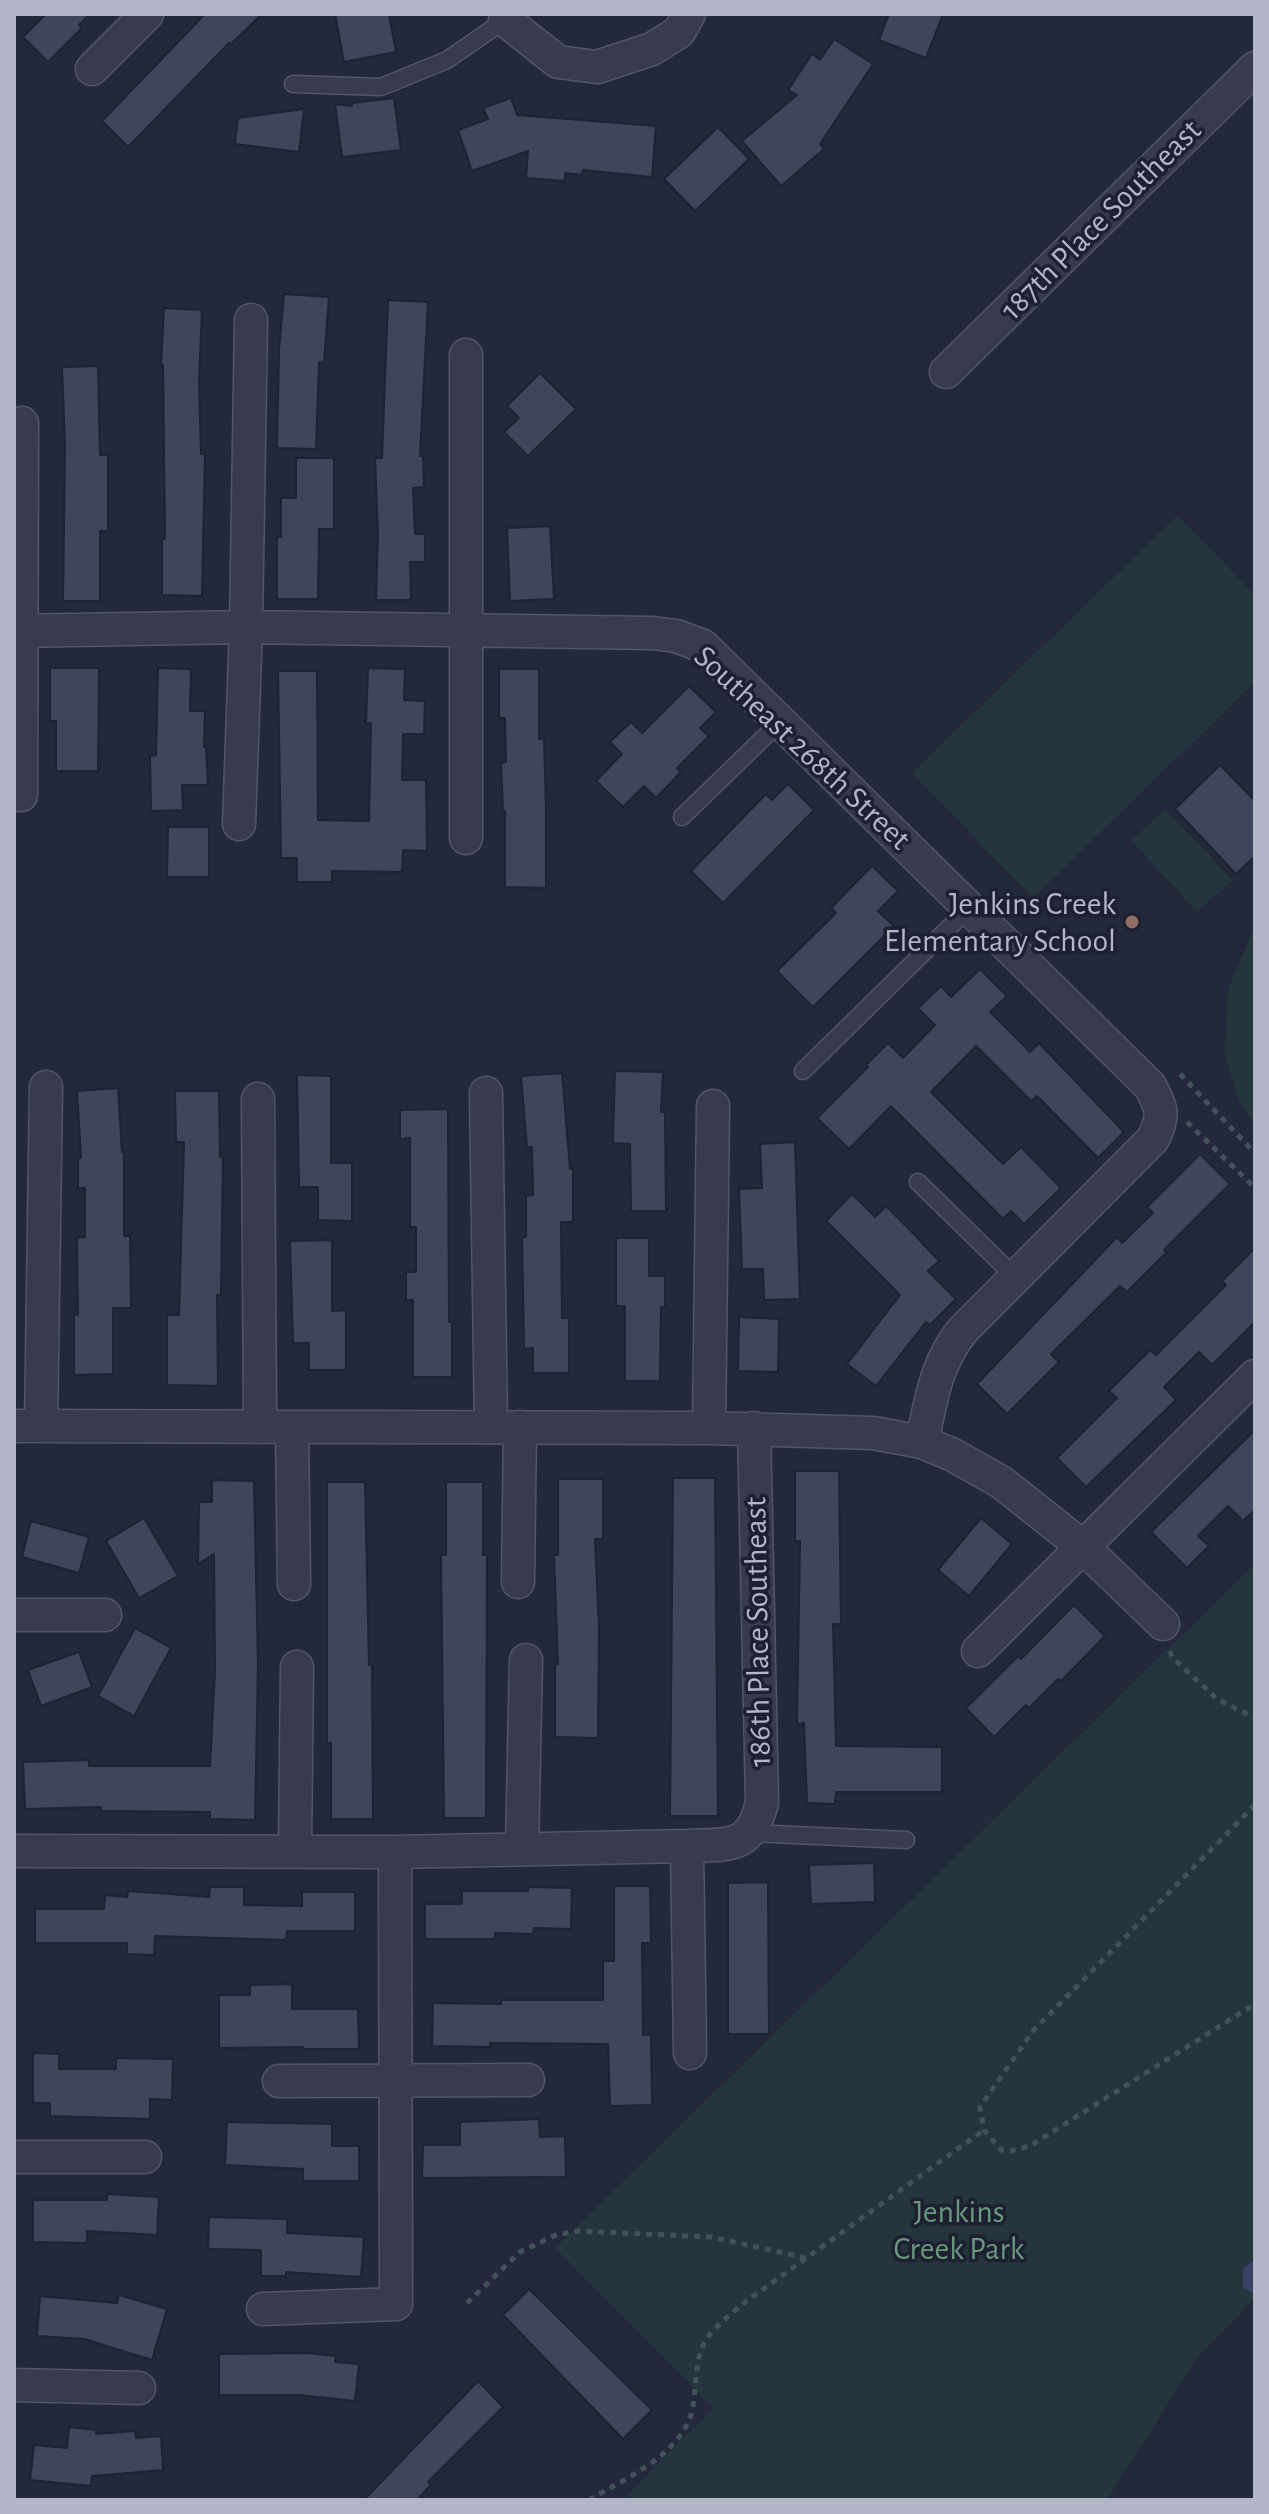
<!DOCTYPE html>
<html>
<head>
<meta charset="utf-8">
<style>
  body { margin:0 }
  #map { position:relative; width:1269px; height:2514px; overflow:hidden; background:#23293b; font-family:"Alegreya Sans",sans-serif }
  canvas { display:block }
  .frame { position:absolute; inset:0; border:16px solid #b2b6c7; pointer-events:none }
</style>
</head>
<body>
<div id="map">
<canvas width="1269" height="2514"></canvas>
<div class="frame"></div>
</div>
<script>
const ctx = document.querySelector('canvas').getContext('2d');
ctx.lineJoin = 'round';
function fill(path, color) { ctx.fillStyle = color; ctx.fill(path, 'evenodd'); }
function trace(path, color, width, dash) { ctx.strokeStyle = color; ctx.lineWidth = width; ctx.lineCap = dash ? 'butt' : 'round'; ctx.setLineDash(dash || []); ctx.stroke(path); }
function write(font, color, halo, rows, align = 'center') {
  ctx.font = font + ' "Alegreya Sans",sans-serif'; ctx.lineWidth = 7; ctx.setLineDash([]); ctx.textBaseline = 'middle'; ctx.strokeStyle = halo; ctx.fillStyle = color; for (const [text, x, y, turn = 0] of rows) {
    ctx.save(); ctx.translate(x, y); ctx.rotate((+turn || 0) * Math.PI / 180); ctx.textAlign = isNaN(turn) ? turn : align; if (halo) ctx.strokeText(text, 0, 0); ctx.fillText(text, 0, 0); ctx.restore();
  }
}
const green = new Path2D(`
  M1178,515L1255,595V682L1033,898L912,773Z
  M1165,809L1232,880L1198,912L1131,841Z
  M1255,925V1124L1240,1104L1225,1056L1228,989Z
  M1255,1564V2298L1199,2355L1107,2500H622L713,2408L555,2248Z`);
const water = new Path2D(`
  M1255,2259V2294L1243,2288V2269Z`);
const building = new Path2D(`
  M46,14H90L79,25L82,28L48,62L23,37Z
  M205,14H262L231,44L229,43L128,147L102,121Z
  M335,14H389L396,52L344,62Z
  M889,14H943L926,58L879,40Z
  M834,39L873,64L820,144L824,149L781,186L742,141L797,95L788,90L812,54L820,60Z
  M394,98L401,150L342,157L335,104L352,106V103Z
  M511,98L517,115L656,126L652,177L583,170L582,175L565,173V181L526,178L528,151L472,171L458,130L488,119L483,108Z
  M304,109L299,152L235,144L238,118Z
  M718,127L749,159L695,211L664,179Z
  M284,294L329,297L324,363L319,362L316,449L277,448L279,350Z
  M388,300L428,302L420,456H423L424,487L413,488L415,534H425V562H410L411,600H376L378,534L375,458H382Z
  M164,308L202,310L199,382L201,454H205L202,596L162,595V539H165L163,365H161Z
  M98,366L100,455H108V531H100V601H63L65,445L62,367Z
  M540,373L576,409L528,456L504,432L519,418L507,406Z
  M296,458H334V529H319L318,599H277V537H281V498H296Z
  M550,526L554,599L510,601L507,528Z
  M50,668H99L98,771H56V721H50Z
  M158,668L191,669L190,711H205L204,747H206L208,785H182L183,810L151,811L150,756L156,755Z
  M368,668L405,669L404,700L425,701L424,734H403L402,780H426L427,851L403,850L402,872L332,871V882H297V858H281L278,671H317L318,820L369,821L371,723H366Z
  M499,669H539V739L544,738L546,809V888L505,887V811H503L501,763L506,762L505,718H499Z
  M689,686L716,712L700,728L709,736L677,768L681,772L656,798L644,786L623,807L596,781L622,754L610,742L631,722L642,733Z
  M1220,765L1255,801V856L1236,874L1175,809Z
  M788,784L814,810L723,903L691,871L766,794L772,800Z
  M168,827H209V877H167Z
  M872,866L898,891L878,911L894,926L813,1007L777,971L836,913L831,908Z
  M980,969L1007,996L990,1012L1030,1052L1039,1043L1124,1132L1098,1158L1037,1096L1031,1101L976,1046L931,1092L1003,1164L1021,1147L1061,1188L1024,1224L1011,1211L1003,1219L891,1106L849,1149L817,1118L868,1067L866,1065L888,1043L903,1058L935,1025L918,1008L941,986L951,997Z
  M615,1071L663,1072L661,1112H665L666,1211H631L630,1144L613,1143Z
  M562,1073L570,1169H573V1222H561L562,1318H569V1373H533V1348L524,1349L523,1291L522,1237H526V1196L533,1195L532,1147H527L521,1076Z
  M297,1075L331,1076V1163H352V1221L318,1220V1187H299Z
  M118,1088L122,1152H124V1236H130L131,1308H113V1374L74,1375V1314L78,1315L77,1238L85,1237V1188H78V1158H81L77,1091Z
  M175,1091H219L220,1157H223L221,1295H217L218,1386L167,1385V1315H179L184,1142H176Z
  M448,1109L449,1322H452V1377H413V1300H406V1272H416V1227H410V1138L400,1139V1110Z
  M795,1142L800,1299L764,1300L763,1269H742L739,1189L762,1188L760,1144Z
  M1200,1154L1230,1184L1164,1250L1167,1252L1127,1292L1120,1286L1051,1354L1059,1362L1007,1414L977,1384L1117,1237L1122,1243L1153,1213L1147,1207Z
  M852,1194L875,1217L886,1206L911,1231L939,1261L928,1271L956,1299L930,1325L926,1322L876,1386L847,1364L900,1295L826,1221Z
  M616,1238H649V1276H665V1307H661L660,1381H625V1306H616Z
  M332,1240V1311L346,1310V1370H309V1343H293L290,1241Z
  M1255,1248V1322L1212,1365L1199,1352L1164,1387L1176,1400L1086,1487L1057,1458L1117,1398L1109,1391L1150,1350L1156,1355L1226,1285L1222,1281Z
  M739,1317L779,1319L778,1372L738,1371Z
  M1255,1430V1510L1243,1521L1228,1506L1198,1536L1209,1546L1187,1568L1151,1532Z
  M795,1471H839L841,1624H833L836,1746L942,1747V1792H836L835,1804L807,1803L804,1723L797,1724L800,1541H795Z
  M673,1478H715L718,1816H670Z
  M558,1479H603V1539H595L599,1628L598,1738L555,1737V1664H558L554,1555H558Z
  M212,1480L254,1481L258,1664L255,1820L210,1819V1812L101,1811V1807L25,1809L23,1762L89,1760V1766H210L215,1671L214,1554L198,1564L199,1502H212Z
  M327,1482H365L369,1665H372L373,1819H331V1743H327Z
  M446,1482H483V1555H487L486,1818H444L441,1555H446Z
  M144,1518L178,1576L139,1598L106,1541Z
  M981,1518L1012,1544L969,1596L938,1570Z
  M31,1521L89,1537L79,1573L22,1557Z
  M1074,1605L1105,1636L1061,1681L1058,1679L1029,1708L1026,1705L994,1737L966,1708L1018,1656L1021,1659Z
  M135,1628L171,1648L134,1716L98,1696Z
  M79,1652L92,1687L41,1706L28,1670Z
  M874,1863L875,1902L811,1904L809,1865Z
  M768,1882L769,2034H728V1883Z
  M614,1886H650L651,1943H642L643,2035L651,2034L652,2105L610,2106L608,2044L490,2043V2047L432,2046L433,2003L501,2004V2000H603V1961H614Z
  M210,1887H244V1905L302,1906V1892H355V1931H287L286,1940L155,1936L154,1955L127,1954V1943H35V1909H104L105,1895L127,1897L128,1891L209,1897Z
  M528,1887L572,1888L571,1929L534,1928L533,1934L495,1933V1939H425V1904H462V1891H528Z
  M292,1984V2009H358L359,2049H303V2047L219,2048V1995H250V1985Z
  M33,2053L59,2054V2069H116V2058L173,2059L172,2100L150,2099V2119L50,2116V2103H33Z
  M539,2119L540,2137L565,2136L566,2177L422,2178L423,2145H460V2122Z
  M227,2122L332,2124V2146H359V2181H303V2169L225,2165Z
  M107,2194L159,2197L157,2235L87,2231V2243L33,2242V2200H107Z
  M209,2217L287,2219V2233L364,2237L361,2277L286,2272V2276H261V2250L208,2249Z
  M529,2289L652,2410L623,2439L503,2315Z
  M119,2295L167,2309L152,2360L84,2339L37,2336L40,2296L117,2303Z
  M307,2353L336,2356L335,2362L359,2364L355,2401L299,2395H219V2354Z
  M478,2381L503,2407L428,2482L431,2485L417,2500H364Z
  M69,2427L96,2430V2434L135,2431L136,2438L161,2436L163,2470L92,2476L91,2486L30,2480L34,2445L67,2448Z`);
const path = new Path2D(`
  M1180,1074L1255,1153
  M1187,1122L1255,1188
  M1170,1651L1172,1657L1217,1699L1255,1718
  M1255,1805L1033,2031L980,2107L984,2130L1001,2150L1011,2151L1030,2146L1255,2004
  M467,2303L520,2252L556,2235L579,2231L712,2237L806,2258
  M589,2500C624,2479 677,2457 691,2415C697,2393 694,2369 702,2348C708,2331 730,2315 744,2303L984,2130`);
const service = new Path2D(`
  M293,84L381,87L447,60L505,20
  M682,817L780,722
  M803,1071L969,908
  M918,1182L1015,1277
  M750,1833L906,1840`);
const minor = new Path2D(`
  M505,20L558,62L597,67L652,49L679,32L689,14
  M92,69L147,14
  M946,372L1255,68
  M14,631L246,627L653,633L676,636L703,646L1150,1086C1162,1109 1165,1115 1153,1139L962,1331C935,1365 931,1401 922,1442
  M21,795L22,423
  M239,824L246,627L251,320
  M466,838V355
  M486,1093L491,1427
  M258,1099L260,1427
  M14,1426L709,1428L873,1433L922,1442L953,1455L1001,1482L1083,1547L1163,1624
  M41,1426L46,1087
  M292,1427L294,1584
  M709,1428L713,1106
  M518,1582L520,1427
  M14,1615H105
  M978,1651L1255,1376
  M687,1846L690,2053
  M522,1848L526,1660
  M295,1850L297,1667
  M14,1851L395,1852L687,1846C729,1844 751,1850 762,1802L754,1428
  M279,2081L528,2080
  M14,2157H145
  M263,2309L396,2304L395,1852
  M14,2385L139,2388`);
const markers = [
  [1132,922,8,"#8d6e63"]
];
const streetNames = [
  ["187th Place Southeast",1101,220,-45],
  ["Southeast 268th Street",802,748,43],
  ["186th Place Southeast",758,1632,-91]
];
const poiNames = [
  ["Jenkins Creek",1116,904],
  ["Elementary School",1116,941]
];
const parkNames = [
  ["Jenkins",959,2212],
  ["Creek Park",959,2249]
];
fill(green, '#25353c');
fill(water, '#394264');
fill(building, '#3f455b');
trace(building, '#1e2232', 2);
trace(service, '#525666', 19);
trace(minor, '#525666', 35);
trace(path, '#435259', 5, [6, 6]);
trace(service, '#373b4b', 16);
trace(minor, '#373b4b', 32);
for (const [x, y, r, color] of markers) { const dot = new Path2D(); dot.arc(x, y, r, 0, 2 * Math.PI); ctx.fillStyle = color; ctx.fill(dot); trace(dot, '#1c2030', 3); }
write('32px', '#b2b6c7', '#1c2030', streetNames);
write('32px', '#b2b6c7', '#1c2030', poiNames, 'right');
write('32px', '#6a977d', '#1c2030', parkNames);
</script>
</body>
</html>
